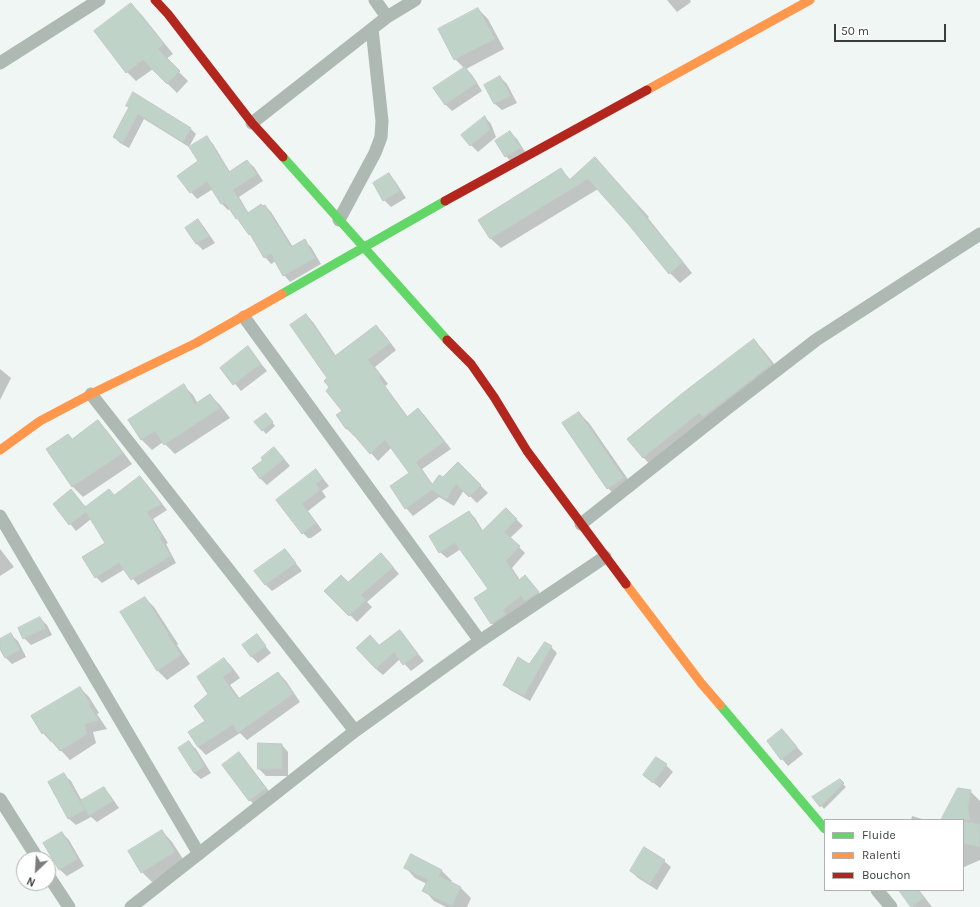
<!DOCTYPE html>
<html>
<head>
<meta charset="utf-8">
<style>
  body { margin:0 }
  #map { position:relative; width:980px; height:907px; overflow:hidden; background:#f0f6f3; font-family:Karla,sans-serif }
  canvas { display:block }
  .legend { position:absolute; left:824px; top:819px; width:140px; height:72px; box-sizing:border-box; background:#fff; border:1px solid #b0b2b1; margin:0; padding:5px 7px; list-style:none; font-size:12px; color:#393e3b }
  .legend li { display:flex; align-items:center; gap:8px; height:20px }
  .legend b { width:20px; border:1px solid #b0b2b1 }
  .north { position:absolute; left:16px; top:851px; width:40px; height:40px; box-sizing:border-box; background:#fff; border:1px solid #b0b2b1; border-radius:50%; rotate:205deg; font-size:11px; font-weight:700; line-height:16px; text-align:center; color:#393e3b }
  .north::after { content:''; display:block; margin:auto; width:14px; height:18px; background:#797e7b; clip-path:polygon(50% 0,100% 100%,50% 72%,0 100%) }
  .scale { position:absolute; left:834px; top:24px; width:112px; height:18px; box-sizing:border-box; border:2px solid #393e3b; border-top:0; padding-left:5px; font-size:12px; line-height:14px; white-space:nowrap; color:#393e3b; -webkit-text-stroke:3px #fff; paint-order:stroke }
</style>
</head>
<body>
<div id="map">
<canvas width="980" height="907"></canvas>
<ul class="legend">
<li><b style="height:5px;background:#63d668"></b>Fluide</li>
<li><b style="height:5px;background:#ff974d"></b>Ralenti</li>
<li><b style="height:5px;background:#b3261e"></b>Bouchon</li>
</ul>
<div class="north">N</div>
<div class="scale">50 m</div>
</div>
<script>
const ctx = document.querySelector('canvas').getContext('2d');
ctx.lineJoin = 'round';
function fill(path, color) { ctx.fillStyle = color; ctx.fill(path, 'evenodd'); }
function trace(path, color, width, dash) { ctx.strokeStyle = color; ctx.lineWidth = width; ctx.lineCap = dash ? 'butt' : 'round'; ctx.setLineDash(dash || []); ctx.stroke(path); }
const shadow = new Path2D(`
  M667,0H690L691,2L677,12Z
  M131,4L141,14L173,54L166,59L188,81L177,93L153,69L136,81L127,72Z
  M478,9L488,19L504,49L466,69L472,75L482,91L452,111L445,104L464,68L455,59Z
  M500,77L507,84L517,103L502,110L495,104L485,85Z
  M129,107L190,128L196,134L189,147L144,119L129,148L120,143L114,137Z
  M485,117L491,124L496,137L478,152L471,145Z
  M510,132L517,139L527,155L512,163L506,156Z
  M207,138L213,144L230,172L247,161L254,167L263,181L239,197L249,214L265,206L271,212L293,247L304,241L311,247L321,264L290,282L284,275L276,261L271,264L265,257L254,238L230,209L228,210L222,204L213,189L197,199L191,192Z
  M605,169L649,217L648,218L692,273L680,283L670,273L630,224L598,189L501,248L490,238L561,170L571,180Z
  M388,174L395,181L406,198L391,207L384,200Z
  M198,221L204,227L215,243L203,250L197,244L186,228Z
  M306,315L313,322L336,356L376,326L383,333L396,350L375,367L388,384L385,386L408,417L418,409L425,416L451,449L422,469L433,485L443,478L458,463L488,493L477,503L464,490L454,506L439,497L413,516L406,508L391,486L411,473L392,447L378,461L355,435L354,436L347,429L337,415L343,411L330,387L329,378Z
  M754,340L764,351L782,374L653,468L643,457Z
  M248,348L267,371L241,391L222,368Z
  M0,369L11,378L0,400Z
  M183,385L193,395L198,404L210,395L220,405L230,418L175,454L163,442L152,450L142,440L129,420Z
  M579,413L589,423L634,488L618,499L608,488L564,424Z
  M268,417L275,426L266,434L256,422Z
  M98,421L108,432L132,464L83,497L73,487L47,449L68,435L73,440Z
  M281,455L290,466L267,485L260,478Z
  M316,470L329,486L322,491L326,497L308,511L322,530L311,538H308L301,531L277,500Z
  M146,484L167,510L153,519L168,543L166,544L176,563L138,585L125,569L102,583L96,577L107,543L91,519L76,531L54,504L71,491L86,507Z
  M506,509L523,526L510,538L525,553L512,568L520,580L531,583L544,599L498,630L492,623L489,589L461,549L447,558L440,552L469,512L475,518L483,531Z
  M0,549L14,567L0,576Z
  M285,550L302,571L272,591L266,585L256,571Z
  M388,561L399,574L367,602L372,607L357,622L326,591L348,583Z
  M145,598L154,607L178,644L177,645L190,664L167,680L158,671L121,613Z
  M40,618L47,625L52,635L31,645L24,638Z
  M399,631L424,661L411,671L400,659L383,675L376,669L379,646Z
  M11,635L18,641L26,657L12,664L5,657L0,647V641Z
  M256,635L271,653L258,663L251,656Z
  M551,647L557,653L530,701L510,690L504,684Z
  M224,659L232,667L240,678L230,685L240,699L278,673L286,681L300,702L247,740L240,733L206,755L198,747L207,721L210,694Z
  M80,688L89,697L99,713L97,714L107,729L93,732L96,743L70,760L52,741L51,742L43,733Z
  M782,730L803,754L788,766L782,759Z
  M189,742L196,749L211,773L201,779L194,773Z
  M282,745L288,752V776H266L259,769Z
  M239,753L245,760L272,795L256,807L250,800Z
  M666,765L673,772L660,788L644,775Z
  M64,775L71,781L82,801L103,788L110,795L119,808L97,822L91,817L76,825L69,819L49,783Z
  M840,781L846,787L824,809L814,798Z
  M970,791L980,801V860L964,867L963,883V820H942Z
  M912,816L925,820H911Z
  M162,831L172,842L185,862L152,882L142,872Z
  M62,833L69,840L84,866L67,876L60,870L44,843Z
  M664,861L671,867L657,890L638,878L631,871Z
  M405,867L441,870L452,881L450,883L461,888L471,898L467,907H446L434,901L424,890L427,884L415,878Z
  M900,890H919L932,907H913Z`);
const building = new Path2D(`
  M131,3L164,44L158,49L180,71L167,84L143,60L126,73L94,31Z
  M478,8L495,39L454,60L438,29Z
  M465,67L477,83L445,105L433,88Z
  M500,76L511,96L494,104L484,85Z
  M133,92L191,128L183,142L138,114L123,143L113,137L129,107L126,106Z
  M485,116L490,130L470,146L461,135Z
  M510,131L521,148L505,157L495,141Z
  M207,136L229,172L247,160L257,174L233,190L248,213L261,204L262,206L265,205L291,247L305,239L315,258L283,276L271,254L264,258L250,234L249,235L237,218L236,219L225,202L221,204L207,182L190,193L177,176L198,161L189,147Z
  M595,157L639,207L638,208L683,262L669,274L629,225L588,179L490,239L478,220L561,168L569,180Z
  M389,173L400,191L383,201L373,183Z
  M198,219L209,236L196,244L185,228Z
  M306,314L335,356L376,325L390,343L368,360L381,376L379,378L407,417L418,408L444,442L416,462L432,485L439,475L443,477L458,462L481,485L469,497L456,484L446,500L432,490L405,509L390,486L409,473L385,440L370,454L348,428L346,429L336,415L342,411L326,391L329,387L324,381L327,378L290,325Z
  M754,339L772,364L703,417L699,413L643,458L627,439L684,392Z
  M248,346L261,364L233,385L220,368Z
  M184,384L195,404L210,394L220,408L164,445L155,431L141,440L128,420Z
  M579,412L624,478L607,489L562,423Z
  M266,413L273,422L262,431L254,422Z
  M98,420L123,453L72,487L46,449L68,434L72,439Z
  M274,447L284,459L260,479L252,468L263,460L261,458Z
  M316,469L323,479L316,484L320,490L302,504L316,523L302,534L276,500Z
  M140,476L162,504L147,512L162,536L160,538L171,556L131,580L119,563L95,578L82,557L105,543L86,512L69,525L53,504L71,489L85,507L109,489L114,495Z
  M506,508L517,519L504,532L520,546L506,561L519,580L525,575L539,592L525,601L521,596L503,610L506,614L491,624L474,598L488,589L469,562L455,543L439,553L429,536L469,511L482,531Z
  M285,549L296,563L265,585L254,571Z
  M381,553L393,567L361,595L366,600L349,616L324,591L341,575L348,582Z
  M145,597L169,634L168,635L181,655L157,671L120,612Z
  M40,617L46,628L23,639L18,628Z
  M400,630L418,654L403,665L394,652L376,669L356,648L370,635L379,645Z
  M11,633L20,650L5,658L0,649V639Z
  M257,634L266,646L251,657L242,645Z
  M545,642L552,646L524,696L503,685L518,657L529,664Z
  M224,658L233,670L223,677L238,699L278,672L293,694L238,733L233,725L198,747L188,732L205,721L194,706L208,694L197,677Z
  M80,687L91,704L89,705L99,720L85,724L87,734L60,751L44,732L42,734L31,716Z
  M782,729L797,747L781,760L767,741Z
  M189,741L205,766L194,773L178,748Z
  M258,743L282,744V769H258Z
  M239,752L266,788L249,801L222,765Z
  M656,757L667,764L653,783L643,775Z
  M64,773L85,810L68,819L48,782Z
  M840,779L844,783L820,807L812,797Z
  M104,787L113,801L89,816L80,801Z
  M958,788L971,790L968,807L970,820H941Z
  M963,821L980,824V847L963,844Z
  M162,830L175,852L141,873L128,851Z
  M62,832L78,859L59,870L43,843Z
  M644,847L665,860L650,884L630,871Z
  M411,854L442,870L439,876L461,887L452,906L422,891L428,880L404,868Z
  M899,890H918L924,898L911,907Z`);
const street = new Path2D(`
  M375,0L387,17
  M0,63L99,0
  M252,123L387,17L415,0
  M339,220L375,153L381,137L382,121L372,29
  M244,317L480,641
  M91,394L355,731
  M0,516L199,854
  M581,524L724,411L816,340L980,234
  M0,799L38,859
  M48,875L69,907
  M877,890L891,907
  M131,907L355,731L480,641L605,557`);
const fast = new Path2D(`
  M283,157L447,340
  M282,294L445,201
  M720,705L825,829`);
const slow = new Path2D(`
  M647,90L810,0
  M0,450L40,421L91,394L196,343L282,294
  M626,584L701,683L720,705`);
const jam = new Path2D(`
  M155,0L168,14L252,123L283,157
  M445,201L647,90
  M447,340L471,364L494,397L527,451L626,584`);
fill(shadow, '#0003');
fill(building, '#bfd3c9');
trace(building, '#c3c8c6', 1);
trace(street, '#adb9b2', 13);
trace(fast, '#63d668', 9);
trace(slow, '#ff974d', 9);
trace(jam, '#b3261e', 9);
</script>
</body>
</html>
